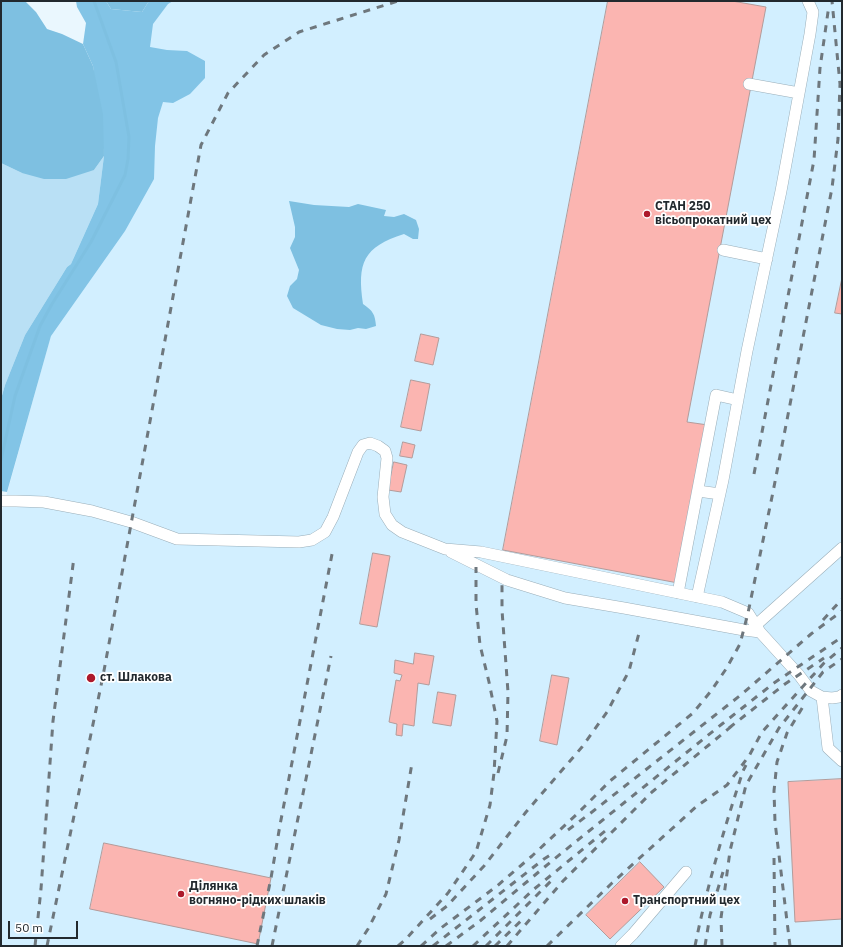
<!DOCTYPE html>
<html>
<head>
<meta charset="utf-8">
<style>
  body { margin:0 }
  #map { position:relative; width:843px; height:947px; overflow:hidden; background:#eaf7fe; font-family:"IBM Plex Sans",sans-serif }
  canvas { display:block }
  .frame { position:absolute; inset:0; border:2px solid #22292e; pointer-events:none }
  .scale { position:absolute; left:8px; top:921px; width:70px; height:18px; box-sizing:border-box; border:2px solid #22292e; border-top:0; padding-left:5px; font-size:12px; line-height:14px; white-space:nowrap; color:#22292e; -webkit-text-stroke:3px #fff; paint-order:stroke }
</style>
</head>
<body>
<div id="map">
<canvas width="843" height="947"></canvas>
<div class="frame"></div>
<div class="scale">50 m</div>
</div>
<script>
const ctx = document.querySelector('canvas').getContext('2d');
ctx.lineJoin = 'round';
function fill(path, color) { ctx.fillStyle = color; ctx.fill(path, 'evenodd'); }
function trace(path, color, width, dash) { ctx.strokeStyle = color; ctx.lineWidth = width; ctx.lineCap = dash ? 'butt' : 'round'; ctx.setLineDash(dash || []); ctx.stroke(path); }
function write(font, color, halo, rows, align = 'center') {
  ctx.font = font + ' "IBM Plex Sans",sans-serif'; ctx.lineWidth = 3.5; ctx.setLineDash([]); ctx.textBaseline = 'middle'; ctx.strokeStyle = halo; ctx.fillStyle = color; for (const [text, x, y, turn = 0] of rows) {
    ctx.save(); ctx.translate(x, y); ctx.rotate((+turn || 0) * Math.PI / 180); ctx.textAlign = isNaN(turn) ? turn : align; if (halo) ctx.strokeText(text, 0, 0); ctx.fillText(text, 0, 0); ctx.restore();
  }
}
const built = new Path2D(`
  M149,1H842V946H1V549L2,511L71,264L98,204L104,156Z`);
const green = new Path2D(`
  M104,156L98,204L71,264L67,267L25,335L5,385L1,399V163L22,173L94,170Z`);
const forest = new Path2D(`
  M76,1H106L111,9L142,12L149,1H173L168,4L153,24L150,47L167,50L187,51L205,61V78L190,94L173,103L163,102L158,118L155,146L154,179L125,231L51,336L7,492L1,491V399L5,385L25,335L67,267L71,264L98,204L104,156L93,66L83,44L86,23L77,7Z`);
const water = new Path2D(`
  M1,1H25L36,12L47,29L62,34L83,44L93,66L103,114L104,156L94,170L66,179H44L22,173L1,163Z
  M106,1H149L142,12L111,9Z
  M289,201L314,205L349,207L358,204L386,210L384,216L394,217L404,214L416,220L419,229L418,239H413L404,234C363,247 357,263 363,304C373,311 375,314 376,326L366,329L358,328L350,330L337,329L321,325L293,308L287,296L290,286L297,279L299,270L290,248L295,237V227Z`);
const stream = new Path2D(`
  M1,460L15,396L40,326L52,304L91,242L125,175L128,159L129,137L116,62L94,1`);
const building = new Path2D(`
  M608,1H732L766,7L687,422L708,425L678,583L503,550Z
  M842,278V314L835,313Z
  M421,334L439,338L433,365L415,361Z
  M411,380L430,384L421,431L401,427Z
  M403,442L415,445L412,458L400,456Z
  M394,462L407,465L401,492L388,490Z
  M373,553L390,556L377,627L360,624Z
  M415,653L434,656L429,685L418,683L414,726L403,724L402,736L396,735L397,724L389,722L396,680L400,681L402,675L394,673L395,660L413,664Z
  M552,675L569,678L557,745L540,741Z
  M438,692L456,695L451,726L433,723Z
  M842,779V919L795,922L788,782Z
  M104,843L271,878L258,944L90,909Z
  M640,862L664,887L610,939L586,915Z`);
const minor = new Path2D(`
  M749,84L799,93
  M723,250L767,259
  M698,491L720,494
  M1,501H16L44,502L92,511L131,522L177,539L299,542L312,540L325,532L333,517L358,452L363,445L370,443L378,446L385,451L387,458L383,497L385,514L392,525L402,532L445,549L481,552L722,602L748,613L760,632L799,675L811,691L822,697L832,698L839,697L842,695
  M451,552L507,580L565,598L624,608L744,630L760,632
  M678,593L716,395L738,400
  M697,597L723,480L747,351L781,191L810,34L813,12L808,1
  M756,625L842,548
  M822,697L828,748L842,761
  M621,946L633,934L686,872`);
const rail = new Path2D(`
  M754,474L814,160L820,68L829,5
  M823,620L842,599
  M729,728L785,684L824,658
  M498,773L507,736L508,692L502,610V584
  M568,830L592,812L742,694L811,634L842,611
  M774,858L775,946
  M430,919L447,906L484,866L526,812L582,747L607,712L629,671L639,633
  M35,946L41,889L53,721L74,557
  M47,946L103,676L201,145L228,93L264,55L299,32L398,1
  M257,946L271,878L280,825L333,549
  M272,946L331,656
  M357,946L368,929L386,894L399,840L412,763
  M398,946L405,940L448,893L476,852L490,805L494,773L497,721L489,682L480,645L476,604V567
  M421,946L441,928L497,886L532,856L578,813L610,781L693,713L711,691L726,669L740,644L748,613L773,492L832,188L838,139L840,84L832,1
  M433,946L544,859L555,852
  M446,946L480,921L553,860L722,724L774,683L842,637
  M473,946L533,890L610,827
  M486,946L551,881
  M495,946L525,917
  M507,946L563,881L652,792L733,725
  M547,946L611,884L697,806L727,785L749,756L762,732L824,663L842,648
  M695,946C707,886 724,829 743,771L746,765
  M705,946L710,915L723,872
  M722,946L721,918L730,851L746,785L779,728L823,672L842,659
  M790,946L775,822L774,791L777,762L787,733L804,705`);
const markers = [
  [647,214,4,"#ad192b"],
  [91,678,5,"#ad192b"],
  [181,894,4,"#ad192b"],
  [625,901,4,"#ad192b"]
];
const poiNames = [
  ["СТАН 250",655,207],
  ["вісьопрокатний цех",655,221],
  ["ст. Шлакова",100,678],
  ["Ділянка",189,887],
  ["вогняно-рідких шлаків",189,901],
  ["Транспортний цех",633,901]
];
fill(built, '#d2efff');
fill(green, '#b9e0f5');
fill(forest, '#82c4e6');
fill(water, '#7ec0e1');
trace(stream, '#7ec0e1', 3);
fill(building, '#fbb5b1');
trace(building, '#b39c9b', 1);
trace(minor, '#9aaeb9', 12);
trace(minor, '#fff', 11);
trace(rail, '#6e777d', 3, [7, 7]);
for (const [x, y, r, color] of markers) { const dot = new Path2D(); dot.arc(x, y, r, 0, 2 * Math.PI); ctx.fillStyle = color; ctx.fill(dot); trace(dot, '#fff', 1.5); }
write('bold 12px', '#22292e', '#fff', poiNames, 'left');
</script>
</body>
</html>
